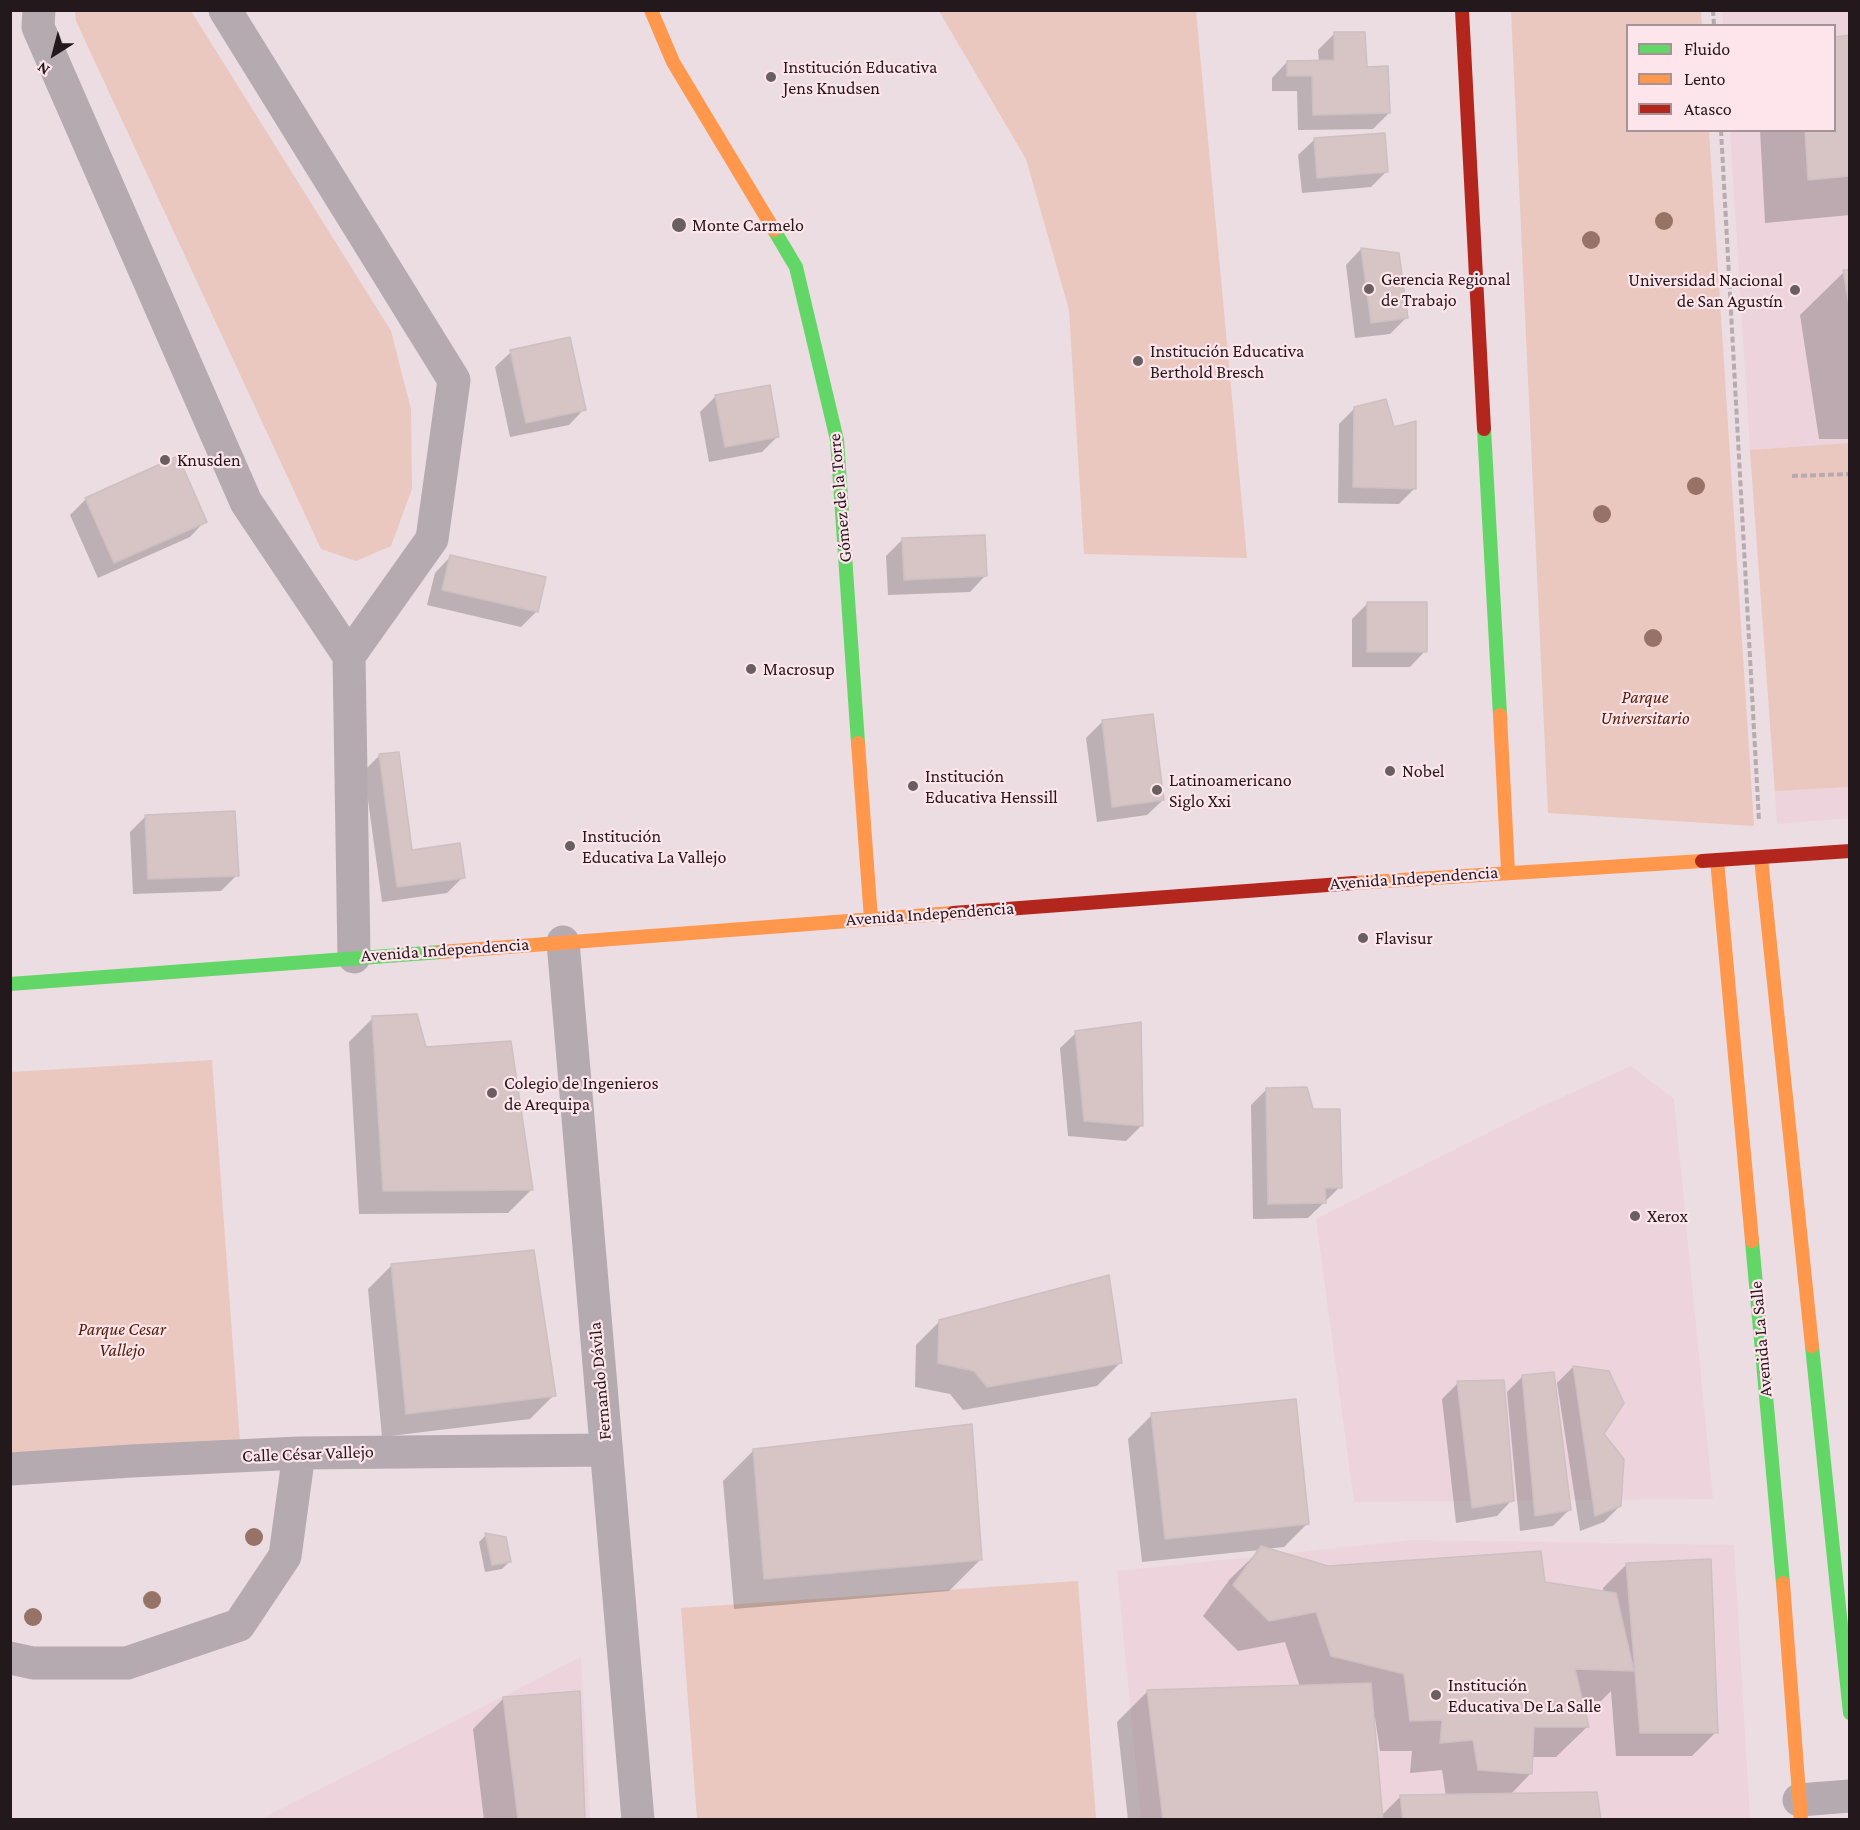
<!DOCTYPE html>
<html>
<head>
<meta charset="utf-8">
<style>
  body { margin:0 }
  #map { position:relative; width:1860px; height:1830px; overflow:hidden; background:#ebdde1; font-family:"Crimson Pro",serif }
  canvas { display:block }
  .frame { position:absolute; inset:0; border:12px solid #23191c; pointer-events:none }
  .legend { position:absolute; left:1626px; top:24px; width:210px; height:108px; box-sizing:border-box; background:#fee4eb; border:2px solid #a69398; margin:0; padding:8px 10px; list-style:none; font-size:18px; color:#23191c }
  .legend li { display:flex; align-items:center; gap:12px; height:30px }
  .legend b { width:30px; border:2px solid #a69398 }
  .north { position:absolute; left:24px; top:24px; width:60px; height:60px; -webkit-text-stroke:4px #fee4eb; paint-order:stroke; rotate:216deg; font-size:16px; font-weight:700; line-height:24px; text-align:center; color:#23191c }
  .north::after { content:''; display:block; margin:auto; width:21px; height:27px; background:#23191c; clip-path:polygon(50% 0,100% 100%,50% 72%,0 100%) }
</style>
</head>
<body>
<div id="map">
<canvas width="1860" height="1830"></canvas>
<div class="frame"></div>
<ul class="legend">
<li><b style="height:8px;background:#63d668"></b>Fluido</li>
<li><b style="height:8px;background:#ff974d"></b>Lento</li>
<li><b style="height:8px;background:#b3261e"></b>Atasco</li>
</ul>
<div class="north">N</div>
</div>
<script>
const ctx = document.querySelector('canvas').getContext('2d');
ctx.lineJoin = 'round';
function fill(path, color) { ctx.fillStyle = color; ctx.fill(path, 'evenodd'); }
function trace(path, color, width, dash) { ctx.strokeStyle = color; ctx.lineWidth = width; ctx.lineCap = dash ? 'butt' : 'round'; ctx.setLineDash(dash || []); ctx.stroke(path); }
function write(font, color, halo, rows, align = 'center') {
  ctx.font = font + ' "Crimson Pro",serif'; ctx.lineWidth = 4.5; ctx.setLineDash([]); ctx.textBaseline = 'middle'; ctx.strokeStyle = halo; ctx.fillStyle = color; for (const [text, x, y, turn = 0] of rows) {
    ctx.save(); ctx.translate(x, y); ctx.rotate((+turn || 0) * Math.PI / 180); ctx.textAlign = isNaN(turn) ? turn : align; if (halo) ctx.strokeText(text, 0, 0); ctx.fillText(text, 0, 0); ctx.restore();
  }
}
const built = new Path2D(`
  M1722,11H1849V818L1777,824L1750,450L1730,131L1834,130V26L1723,25Z
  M1631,1066L1674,1099L1713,1499L1354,1502L1316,1219L1540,1107Z
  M1413,1540L1734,1545L1750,1819H1141L1117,1571Z
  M581,1657L590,1819H261Z`);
const green = new Path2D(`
  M75,11H191L391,331L411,409L412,489L391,546L356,561L321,549L76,21Z
  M939,11H1196L1247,558L1084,554L1069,310L1026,159Z
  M1511,11H1701L1702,25L1628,26V130L1709,131L1754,826L1548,813Z
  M1849,443V787L1775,791L1750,450Z
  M212,1060L240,1442L11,1458V1072Z
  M1078,1581L1096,1819H697L681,1608Z`);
const shadow = new Path2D(`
  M1334,34L1366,68L1389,113L1373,129L1298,130L1297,91H1272V78L1287,62H1319L1318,50Z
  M1850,37V215L1765,223L1760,130H1834Z
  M1314,140L1387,171L1371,187L1302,193L1298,155Z
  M1361,249L1406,318L1390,334L1355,338L1346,265Z
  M1844,272H1850V439H1819L1800,315Z
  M511,352L584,409L569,425L510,437L495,367Z
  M716,396L778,436L762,452L709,462L700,412Z
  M1355,408L1393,429L1415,488L1399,504L1338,503L1339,424Z
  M86,499L205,521L190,537L98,578L70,515Z
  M902,540L985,576L970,592L888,595L886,556Z
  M450,557L537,611L521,627L427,605L435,573Z
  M1368,603L1425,651L1410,667H1352V619Z
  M1102,722L1163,800L1147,815L1097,822L1086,738Z
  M380,755L410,851L463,877L447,893L382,902L364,771Z
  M146,816L237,875L221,891L133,894L130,832Z
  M373,1018L531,1190L508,1213L359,1214L349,1042Z
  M1076,1033L1142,1125L1126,1141L1068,1136L1060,1048Z
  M1267,1089L1312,1111L1340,1187L1308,1218L1253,1219L1251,1105Z
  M392,1265L554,1395L530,1419L382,1437L368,1289Z
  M940,1321L1120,1363L1097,1386L963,1410L950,1394L915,1387L916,1345Z
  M1573,1367L1608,1372L1603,1434L1620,1506L1604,1522L1580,1531L1557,1383Z
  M1523,1376L1569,1510L1553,1526L1520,1531L1507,1392Z
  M1458,1383L1512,1500L1497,1516L1456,1523L1442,1399Z
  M1152,1415L1308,1523L1284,1547L1266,1549L1328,1567L1543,1584L1604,1593L1603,1588L1627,1564L1716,1732L1692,1756H1616L1611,1691L1601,1701H1581L1587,1727L1556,1757H1531V1773L1510,1795L1600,1820H1128L1117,1722L1148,1691L1300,1687L1285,1642L1238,1651L1203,1616L1230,1579L1260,1550L1142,1562L1128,1439ZM1373,1718H1375L1380,1751H1412L1410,1773L1442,1770L1446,1796H1401L1381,1816Z
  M754,1450L980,1560L949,1591L734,1609L723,1481Z
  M486,1535L510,1561L502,1569L485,1572L479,1542Z
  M504,1698L584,1820H484L473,1729Z`);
const building = new Path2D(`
  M1334,32H1365L1367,67L1388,66L1390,113L1313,115L1312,76H1287V61L1334,60Z
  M1850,35V176L1808,180L1805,130H1834V37Z
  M1385,133L1388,172L1317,178L1314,138Z
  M1361,248L1399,253L1408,318L1371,323Z
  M1843,270H1850V311Z
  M570,337L586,410L526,423L510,350Z
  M770,385L779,437L725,447L715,395Z
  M1386,399L1394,427L1416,421V489L1353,487L1354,407Z
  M178,456L207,522L114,563L85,498Z
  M985,535L987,576L904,580L902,538Z
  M450,555L546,577L538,612L442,590Z
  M1367,602H1427V652H1367Z
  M1153,714L1164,800L1112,807L1102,720Z
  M399,752L412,850L460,843L465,878L397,887L379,754Z
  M235,811L239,876L148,879L145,815Z
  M417,1014L426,1047L511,1041L533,1190L383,1191L372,1016Z
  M1141,1022L1143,1126L1084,1121L1075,1031Z
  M1307,1087L1313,1109H1340L1342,1188H1325L1326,1203L1268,1204L1266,1088Z
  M534,1250L556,1396L406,1414L391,1264Z
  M1109,1275L1122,1363L987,1387L974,1371L938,1363L939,1320Z
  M1573,1366L1609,1371L1624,1403L1604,1434L1624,1459L1621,1506L1595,1516Z
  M1554,1372L1571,1510L1535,1516L1522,1375Z
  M1504,1380L1514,1501L1472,1508L1457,1381Z
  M1296,1399L1309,1524L1165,1539L1151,1413Z
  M972,1424L982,1560L764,1579L753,1449Z
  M485,1533L506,1537L511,1562L492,1565Z
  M1261,1546L1328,1566L1541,1551L1545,1582L1616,1593L1634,1671L1575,1669L1589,1727H1534L1532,1774L1478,1770L1473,1740L1440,1743L1442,1720L1410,1721L1404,1674L1331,1656L1316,1612L1269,1621L1233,1585Z
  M1711,1559L1718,1733H1640L1626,1563Z
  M1371,1683L1383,1820H1163L1147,1690Z
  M580,1691L585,1820H518L503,1697Z
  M1597,1792L1601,1820H1403L1400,1795Z`);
const path = new Path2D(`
  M1713,10L1714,26
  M1721,130L1759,821
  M1792,476L1850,474`);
const street = new Path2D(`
  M39,10L38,27L246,502L349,656L354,957
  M225,10L454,380L432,539L349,656
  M563,942L638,1820
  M10,1469L131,1461L299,1453L606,1450
  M10,1658L33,1663H127L239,1625L285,1556L299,1453
  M1799,1800L1850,1796`);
const fast = new Path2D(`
  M774,230L796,267L837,440L858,743
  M1484,429L1500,715
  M10,984L441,952
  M1752,1241L1783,1583
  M1812,1346L1850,1713`);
const slow = new Path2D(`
  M651,10L673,62L774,230
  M1500,715L1508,871
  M858,743L871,919
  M1761,858L1812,1346
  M1717,860L1752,1241
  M1354,883L1702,861
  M441,952L953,913
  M1783,1583L1801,1820`);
const jam = new Path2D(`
  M1462,10L1484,429
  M1702,861L1850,851
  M953,913L1354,883`);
const trees = [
  [1664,221],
  [1591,240],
  [1696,486],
  [1602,514],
  [1653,638],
  [254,1537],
  [152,1600],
  [33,1617]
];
const markers = [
  [771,77,6,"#695e61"],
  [679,225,8,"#695e61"],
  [1369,289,6,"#695e61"],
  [1795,290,6,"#695e61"],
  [1138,361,6,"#695e61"],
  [165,460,6,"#695e61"],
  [751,669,6,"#695e61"],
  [1390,771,6,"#695e61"],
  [913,786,6,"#695e61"],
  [1157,790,6,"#695e61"],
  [570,846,6,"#695e61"],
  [1363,938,6,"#695e61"],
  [492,1093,6,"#695e61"],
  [1635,1216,6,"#695e61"],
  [1436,1695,6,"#695e61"]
];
const poiNames = [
  ["Institución Educativa",783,67],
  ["Jens Knudsen",783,88],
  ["Monte Carmelo",692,225],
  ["Gerencia Regional",1381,279],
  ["de Trabajo",1381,300],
  ["Universidad Nacional",1783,280,"right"],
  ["de San Agustín",1783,301,"right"],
  ["Institución Educativa",1150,351],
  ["Berthold Bresch",1150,372],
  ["Knusden",177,460],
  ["Macrosup",763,669],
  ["Nobel",1402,771],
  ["Institución",925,776],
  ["Educativa Henssill",925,797],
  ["Latinoamericano",1169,780],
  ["Siglo Xxi",1169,801],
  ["Institución",582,836],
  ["Educativa La Vallejo",582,857],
  ["Flavisur",1375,938],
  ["Colegio de Ingenieros",504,1083],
  ["de Arequipa",504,1104],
  ["Xerox",1647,1216],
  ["Institución",1448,1685],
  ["Educativa De La Salle",1448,1706]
];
const streetNames = [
  ["Gómez de la Torre",840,498,-95],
  ["Avenida Independencia",1414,878,-4],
  ["Avenida Independencia",930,914,-4],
  ["Avenida Independencia",445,950,-4],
  ["Avenida La Salle",1761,1339,-95],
  ["Fernando Dávila",600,1381,-95],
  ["Calle César Vallejo",308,1454,-2]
];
const parkNames = [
  ["Parque",1645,697],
  ["Universitario",1645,718],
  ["Parque Cesar",122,1329],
  ["Vallejo",122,1350]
];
fill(built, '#edd4dc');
fill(green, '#eac8bf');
fill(shadow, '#0003');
fill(building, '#d7c4c5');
trace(building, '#ccc0c2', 1.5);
trace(path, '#b5abb0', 4, [6, 3]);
trace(street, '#b4aab0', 33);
trace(fast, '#63d668', 14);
trace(slow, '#ff974d', 14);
trace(jam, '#b3261e', 14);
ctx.fillStyle = '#977367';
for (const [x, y] of trees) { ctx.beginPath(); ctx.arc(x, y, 9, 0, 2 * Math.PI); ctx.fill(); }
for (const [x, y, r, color] of markers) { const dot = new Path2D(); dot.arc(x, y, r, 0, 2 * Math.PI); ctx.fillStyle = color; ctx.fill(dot); trace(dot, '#fee4eb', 2); }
write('18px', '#23191c', '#fee4eb', poiNames, 'left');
write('18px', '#23191c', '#fee4eb', streetNames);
write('italic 18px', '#521d04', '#fee4eb', parkNames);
</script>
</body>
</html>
